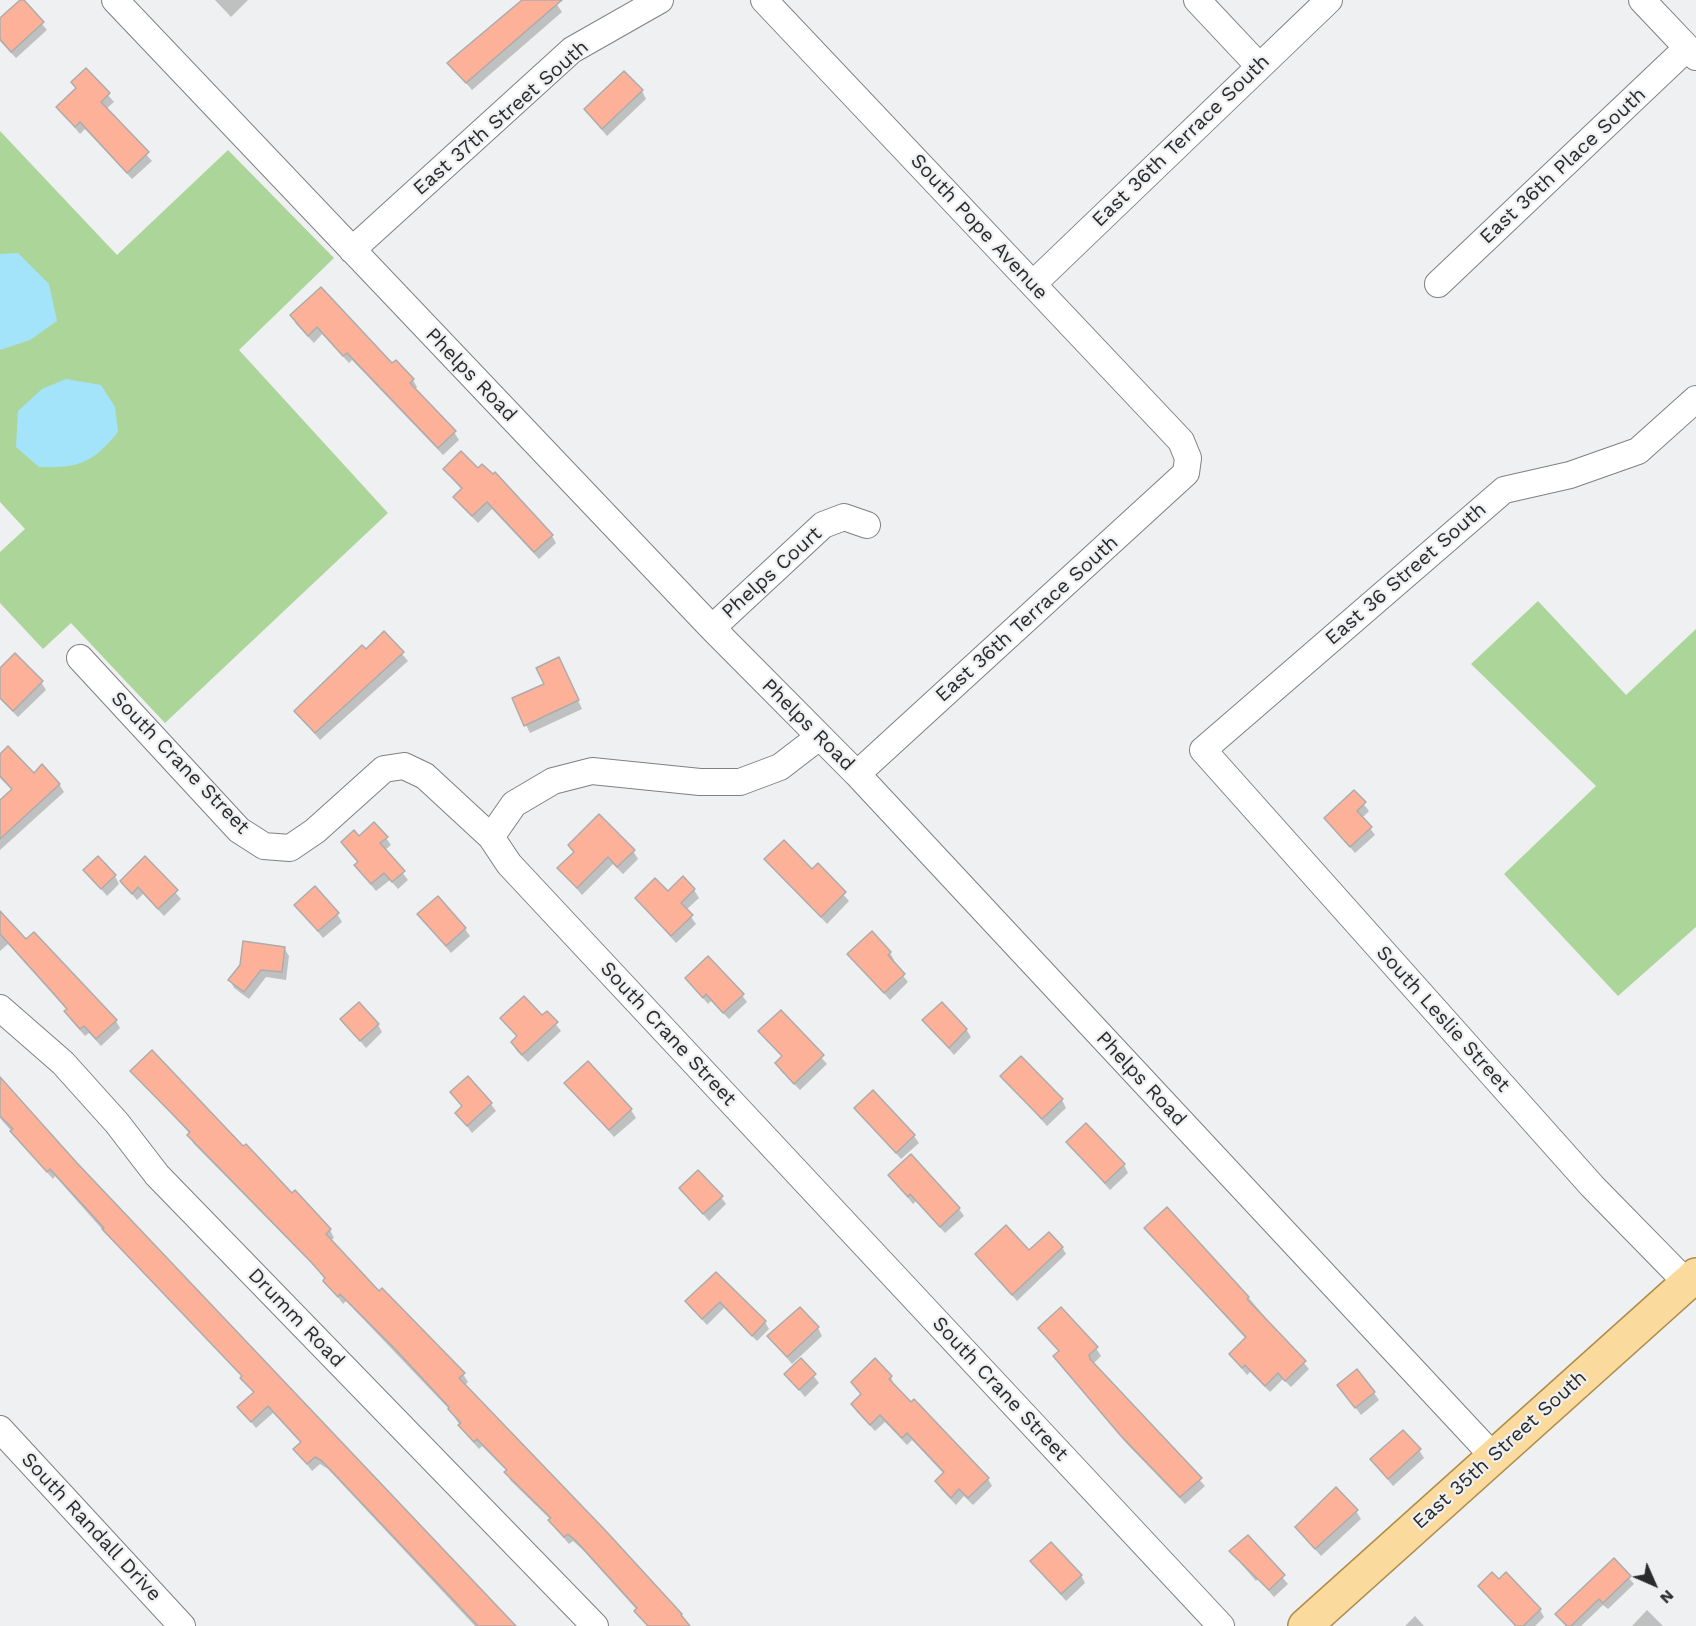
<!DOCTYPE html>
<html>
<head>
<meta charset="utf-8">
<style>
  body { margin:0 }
  #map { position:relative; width:1696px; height:1626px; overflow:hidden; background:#eff0f1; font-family:"Work Sans",sans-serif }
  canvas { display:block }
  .north { position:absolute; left:1624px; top:1554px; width:60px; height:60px; -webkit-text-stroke:4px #eff0f1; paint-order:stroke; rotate:135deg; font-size:16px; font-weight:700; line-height:24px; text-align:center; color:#2b2b2c }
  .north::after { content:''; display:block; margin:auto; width:21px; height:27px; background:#2b2b2c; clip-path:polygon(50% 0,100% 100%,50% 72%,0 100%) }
</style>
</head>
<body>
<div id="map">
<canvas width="1696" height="1626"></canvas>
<div class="north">N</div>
</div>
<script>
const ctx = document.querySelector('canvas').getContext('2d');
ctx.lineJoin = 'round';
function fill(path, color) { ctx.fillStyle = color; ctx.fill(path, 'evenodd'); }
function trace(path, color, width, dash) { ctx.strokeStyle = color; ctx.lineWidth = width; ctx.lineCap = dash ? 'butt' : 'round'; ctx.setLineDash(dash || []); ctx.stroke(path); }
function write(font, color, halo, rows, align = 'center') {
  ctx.font = font + ' "Work Sans",sans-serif'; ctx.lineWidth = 4.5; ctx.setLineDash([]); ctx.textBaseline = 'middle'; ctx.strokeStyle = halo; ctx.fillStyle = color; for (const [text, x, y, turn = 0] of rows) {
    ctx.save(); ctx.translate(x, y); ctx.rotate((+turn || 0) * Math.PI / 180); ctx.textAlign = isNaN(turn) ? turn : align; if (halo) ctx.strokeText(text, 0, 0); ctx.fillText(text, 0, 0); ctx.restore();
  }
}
const green = new Path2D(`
  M0,131L117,255L228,150L334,258L239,350L388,513L165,723L71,623L43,649L0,603V552L25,529L0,502Z
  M1538,601L1626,695L1696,629V927L1618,996L1504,874L1596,786L1471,664Z`);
const water = new Path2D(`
  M18,253L49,284L57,321L30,340L0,350V254Z
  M66,379L101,385L115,407L118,432C92,464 78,468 39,467L16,447L18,411L42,389Z`);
const shadow = new Path2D(`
  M22,0L47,30L16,58L0,41V20Z
  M215,0H248L231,17Z
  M525,0H554L562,12L472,90L449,63Z
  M86,70L114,102L106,109L152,161L132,179L85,129L80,134L58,108L77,90L72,83Z
  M642,91L646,99L607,136L585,110Z
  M321,289L391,365L413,380L417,387L415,390L454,432L459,440L443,455L352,360L349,363L322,334L314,343L296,324L292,316Z
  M445,470L552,536L556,543L539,559L492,509L478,523L460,505L455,497L462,490Z
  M384,633L408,661L320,740L295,711Z
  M563,667L582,709L530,733L526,725L546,684Z
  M0,670L41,682L46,690L18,717L0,699Z
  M0,756L34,775L59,784L64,792L0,850V801L12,790L0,778Z
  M1354,792L1369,811L1362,818L1375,835L1355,853L1326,818Z
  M386,838L391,845L385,850L408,880L398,889L390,880L376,891L361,873L356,865L359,863L343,842Z
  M570,845L633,851L638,859L623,874L613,864L582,895L559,868L574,853Z
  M145,858L181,899L164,916L143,894L137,900L121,881Z
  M766,859L812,871L818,866L849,901L827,924Z
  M85,870L115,876L119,884L107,896Z
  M694,890L699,898L686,910L696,924L676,943L636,898Z
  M296,905L337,914L342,922L323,938Z
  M0,913L26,941L116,1021L120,1028L101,1046L89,1033L85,1036L70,1019L67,1010L8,944L0,951Z
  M419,915L465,929L470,936L451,953Z
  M284,948L289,956L286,980L266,977L249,999L234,988L230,980Z
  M890,953L894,960L892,962L908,982L890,1000L849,954Z
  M687,978L742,995L747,1002L729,1019L711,1001L708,1004Z
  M781,1012L827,1064L800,1090L781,1071L777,1063L783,1058L760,1031Z
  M547,1013L561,1031L528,1062L517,1051L512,1043L518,1038L502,1018H542Z
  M342,1019L378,1025L382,1032L366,1048Z
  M924,1020L966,1029L971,1037L954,1055Z
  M132,1071L243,1148L330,1230L334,1238L330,1241L379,1293L463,1374L468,1382L464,1386L681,1615L688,1626H647L637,1610L583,1550L573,1541L569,1544L555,1528L551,1520L510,1480L507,1471L482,1446L479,1449L465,1433L449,1409L346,1301L343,1304L319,1271L193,1143L190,1134Z
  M1002,1076L1062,1100L1066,1108L1047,1126Z
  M0,1079L23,1102L27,1111L513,1626H475L328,1469L320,1464L312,1471L295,1449L301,1443L273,1413L256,1428L239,1407L254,1394L243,1377L109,1237L55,1176L53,1179L0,1118Z
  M566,1083L631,1110L636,1118L614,1137Z
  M452,1093L491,1104L496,1111L472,1133L457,1113L463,1108Z
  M856,1108L914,1136L919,1143L901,1159Z
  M1068,1143L1124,1165L1128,1173L1110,1190Z
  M890,1175L959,1209L964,1216L945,1233L916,1201L913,1204Z
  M681,1189L721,1197L726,1204L709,1221Z
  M1146,1229L1248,1297L1309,1369L1291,1387L1283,1379L1270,1392L1250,1372L1247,1375L1230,1354L1246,1339Z
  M1062,1247L1066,1254L1017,1301L977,1254Z
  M716,1275L765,1322L769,1329L757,1341L724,1308L707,1325L691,1308L687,1302Z
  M818,1328L822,1336L792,1364L769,1337Z
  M1040,1329L1096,1348L1101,1356L1093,1364L1205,1486L1185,1504L1127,1444L1060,1365L1055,1357L1060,1353Z
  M801,1360L819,1383L805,1397L786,1374Z
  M875,1360L891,1377L894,1386L988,1479L992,1486L973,1505L964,1496L956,1505L941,1489L937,1482L944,1474L912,1440L907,1445L885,1422L875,1431L857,1412L852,1404L862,1395L852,1382Z
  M1339,1385L1374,1393L1379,1400L1361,1415Z
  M1419,1450L1424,1458L1393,1486L1372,1460Z
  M1356,1511L1361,1519L1321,1556L1296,1527Z
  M1248,1537L1288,1584L1274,1597L1258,1579L1256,1581L1231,1552Z
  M1614,1560L1634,1584L1608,1609L1603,1605L1581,1626H1566L1557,1614Z
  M1032,1561L1081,1575L1085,1583L1066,1601Z
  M1480,1586L1540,1610L1544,1617L1535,1626H1515Z
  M1647,1610L1663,1626H1632Z
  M1415,1616L1424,1626H1405Z`);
const building = new Path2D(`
  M20,0H24L44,22L11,52L0,39V18Z
  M522,0H562L466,83L447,63Z
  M86,68L110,93L101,102L149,152L127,173L80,122L75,127L56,107L76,88L71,82Z
  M624,71L643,90L602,129L584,109Z
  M321,287L392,363L396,360L414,379L410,383L456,431L438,448L347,353L343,356L317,327L308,336L290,315Z
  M461,451L478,468L482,464L493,474L495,472L553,535L534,552L487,502L472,516L453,497L462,488L443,469Z
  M384,631L404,652L315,733L294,711L362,645L366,649Z
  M15,653L43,681L13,711L0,698V668Z
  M559,657L579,700L524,726L512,698L544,684L536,668Z
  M8,746L34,773L42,764L60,784L0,839V800L12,789L0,776V754Z
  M1354,790L1366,802L1357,811L1372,827L1350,847L1324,818Z
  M599,814L635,850L617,867L608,857L577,888L557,868L574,852L568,845Z
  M374,822L388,837L380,843L405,871L392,882L384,873L371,884L354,865L358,862L341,842L354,830L359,836Z
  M784,840L812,869L818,863L846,892L821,917L764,859Z
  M98,856L116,875L101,889L83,870Z
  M145,856L178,890L158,909L138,887L132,894L120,881Z
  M683,876L695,889L681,903L693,915L671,936L635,898L655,878L668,891Z
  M315,886L339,913L318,931L294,905Z
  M438,896L466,928L446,946L417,914Z
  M0,911L26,939L34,932L117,1020L96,1039L84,1026L80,1029L64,1011L67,1009L55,995L0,934Z
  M872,931L891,952L888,955L905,974L884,993L847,954Z
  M243,941L285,947L282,972L261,970L244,992L228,980L240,965Z
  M708,956L744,994L723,1013L706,994L703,998L685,978Z
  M524,996L542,1015L547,1011L558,1022L522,1055L511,1042L517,1036L500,1018Z
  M359,1002L379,1024L360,1041L340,1019Z
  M942,1002L967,1029L949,1048L922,1020Z
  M781,1010L824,1055L794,1084L775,1063L782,1056L758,1031Z
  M152,1050L243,1146L246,1144L292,1193L295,1190L331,1229L326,1234L379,1291L382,1288L465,1373L459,1378L605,1530L682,1614L681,1615L690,1626H648L634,1611L637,1608L577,1542L568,1534L564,1537L548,1520L551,1518L504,1472L507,1470L477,1439L474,1442L458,1425L461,1423L448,1409L449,1407L395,1349L340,1294L338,1297L323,1281L325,1278L312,1263L187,1135L190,1132L130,1071Z
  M1021,1056L1063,1099L1042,1119L1000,1076Z
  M588,1061L632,1109L609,1130L564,1083Z
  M468,1076L492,1103L467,1126L455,1113L462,1106L450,1092Z
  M0,1077L77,1163L516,1626H478L322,1461L315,1457L307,1464L293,1449L301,1442L268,1406L251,1422L237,1407L254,1392L240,1378L242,1376L102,1229L104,1228L50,1169L47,1172L10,1131L13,1129L0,1116Z
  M873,1090L915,1135L896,1153L854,1108Z
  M1086,1123L1125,1164L1105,1183L1066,1142Z
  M911,1154L960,1208L940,1227L910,1194L908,1197L888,1175Z
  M698,1170L723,1196L703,1214L679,1188Z
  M1167,1207L1249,1297L1247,1299L1306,1361L1285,1381L1278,1373L1265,1386L1245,1365L1242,1368L1229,1354L1246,1337L1144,1228Z
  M1006,1225L1029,1250L1049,1232L1063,1247L1012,1295L975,1254Z
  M716,1272L766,1321L752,1336L720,1302L702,1319L685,1301Z
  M800,1307L819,1327L787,1357L767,1336Z
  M1061,1307L1098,1347L1089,1355L1090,1359L1202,1478L1180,1497L1121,1436L1053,1356L1059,1351L1038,1328Z
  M801,1358L816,1374L799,1390L784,1374Z
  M875,1358L892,1376L889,1379L911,1402L914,1399L989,1478L968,1498L959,1489L951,1498L935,1481L944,1472L907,1433L902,1438L880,1415L870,1425L851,1404L861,1394L851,1382Z
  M1357,1369L1375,1392L1355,1408L1337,1385Z
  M1403,1430L1421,1449L1388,1479L1370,1459Z
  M1336,1487L1358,1510L1315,1549L1295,1527Z
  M1248,1535L1285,1575L1269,1590L1229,1551Z
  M1051,1542L1082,1575L1061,1594L1030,1561Z
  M1614,1558L1631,1576L1603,1603L1599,1599L1571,1626H1567L1555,1614Z
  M1492,1572L1499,1579L1506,1572L1541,1609L1523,1626H1516L1478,1586Z`);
const minor = new Path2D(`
  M115,0L712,628L857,774L1493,1456
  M764,0L1181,441L1188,458L1186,473L857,774
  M1197,0L1259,66
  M1642,0L1696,57
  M352,250L572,50L660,0
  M1033,284L1329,0
  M1438,284L1687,48
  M712,628L823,525L844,517L867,525
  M80,658L239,830L264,846L290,848L315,831L384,769L404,766L425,776L491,837L509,864L1221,1626
  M491,837L514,804L553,781L592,771L700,782H740L780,767L819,737
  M0,1008L63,1063L117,1123L157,1175L595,1626
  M1687,1283L1592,1186L1203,750L1504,490L1570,475L1638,451L1696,399
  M0,1429L182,1626`);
const major = new Path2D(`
  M1305,1626L1696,1275`);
const streetNames = [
  ["East 37th Street South",501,118,-41],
  ["East 36th Terrace South",1181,141,-44],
  ["East 36th Place South",1563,166,-43],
  ["South Pope Avenue",979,227,47],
  ["Phelps Road",471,375,46],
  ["Phelps Court",772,573,-42],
  ["East 36 Street South",1406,574,-41],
  ["East 36th Terrace South",1027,619,-42],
  ["Phelps Road",808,725,45],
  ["South Crane Street",180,763,46],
  ["South Leslie Street",1443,1019,48],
  ["South Crane Street",668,1034,47],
  ["Phelps Road",1141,1079,47],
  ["Drumm Road",296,1318,46],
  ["South Crane Street",1000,1389,47],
  ["East 35th Street South",1500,1450,-42],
  ["South Randall Drive",91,1527,47]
];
fill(green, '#acd599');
fill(water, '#a4e4fb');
fill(shadow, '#0003');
fill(building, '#fdb198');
trace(building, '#adabab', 1.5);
trace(minor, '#7f8081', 28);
trace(major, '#b08c4b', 36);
trace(minor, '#fff', 26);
trace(major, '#fada9d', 33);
write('20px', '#2b2b2c', '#eff0f1', streetNames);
</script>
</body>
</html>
